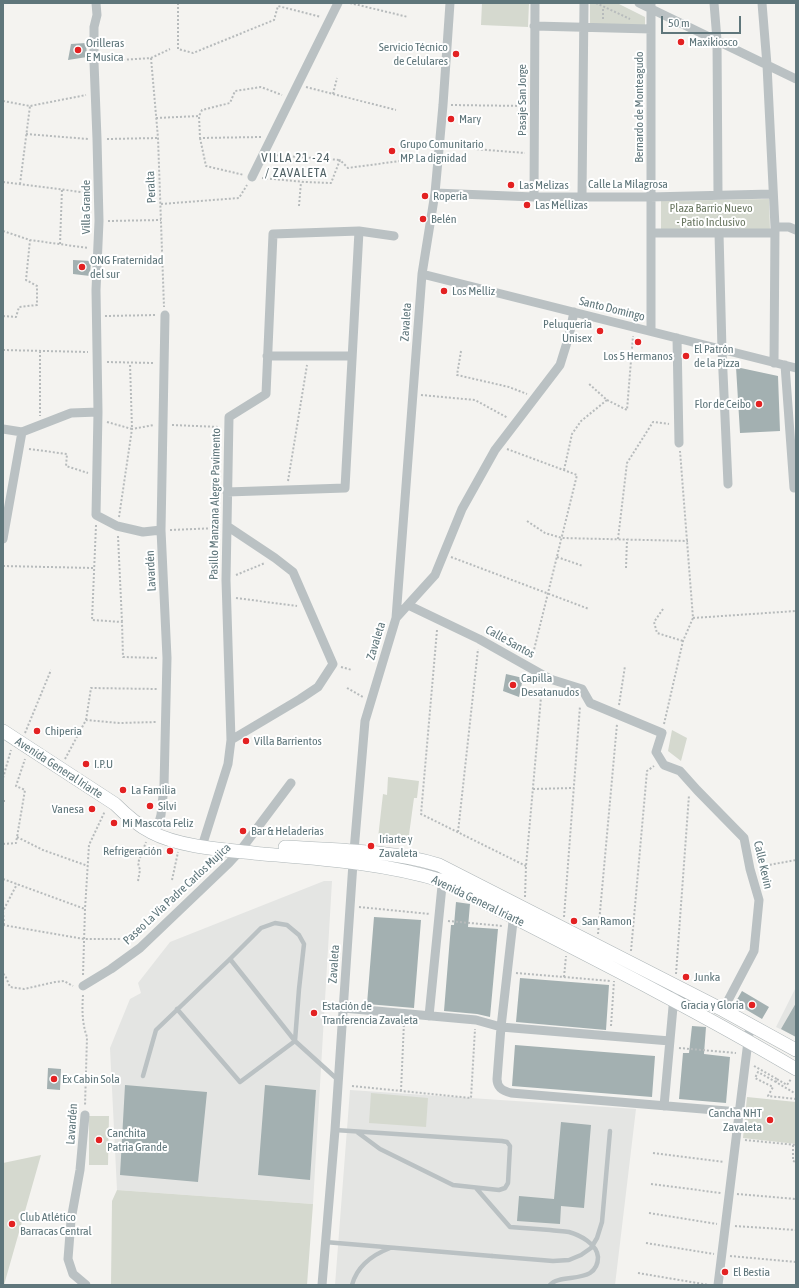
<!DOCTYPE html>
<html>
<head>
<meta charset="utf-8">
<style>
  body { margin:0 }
  #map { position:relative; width:799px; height:1288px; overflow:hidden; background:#f4f3f0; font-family:"Asap Condensed",sans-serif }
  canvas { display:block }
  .frame { position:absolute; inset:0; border:4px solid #5f767b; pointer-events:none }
  .scale { position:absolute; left:661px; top:16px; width:80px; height:18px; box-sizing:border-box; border:2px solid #5f767b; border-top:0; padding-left:5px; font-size:12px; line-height:14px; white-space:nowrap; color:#5f767b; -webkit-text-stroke:3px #fff; paint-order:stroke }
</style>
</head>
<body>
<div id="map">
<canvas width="799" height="1288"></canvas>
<div class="frame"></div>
<div class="scale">50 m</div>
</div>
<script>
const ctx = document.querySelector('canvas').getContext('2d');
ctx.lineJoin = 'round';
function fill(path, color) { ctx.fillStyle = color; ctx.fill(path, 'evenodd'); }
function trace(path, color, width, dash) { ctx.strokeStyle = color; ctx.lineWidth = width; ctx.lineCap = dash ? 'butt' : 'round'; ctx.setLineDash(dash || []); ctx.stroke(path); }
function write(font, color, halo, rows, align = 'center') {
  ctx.font = font + ' "Asap Condensed",sans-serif'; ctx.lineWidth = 4; ctx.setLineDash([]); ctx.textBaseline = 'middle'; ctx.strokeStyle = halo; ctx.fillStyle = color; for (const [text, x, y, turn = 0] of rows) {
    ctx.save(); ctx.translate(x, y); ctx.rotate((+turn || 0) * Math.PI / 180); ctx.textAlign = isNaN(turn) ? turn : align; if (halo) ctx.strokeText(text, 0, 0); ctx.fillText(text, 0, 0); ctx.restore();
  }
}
const built = new Path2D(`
  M324,881H332L313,1204L117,1190L110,1048L130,999L141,993L138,983L170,942Z
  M796,987V1037L776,1027Z
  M350,1090L636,1109L615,1285H335Z`);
const green = new Path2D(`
  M482,3H529L528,27L481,25Z
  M590,3H617L645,17V27L590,24Z
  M769,199L770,230H661V201Z
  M672,730L687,738L681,761L668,751Z
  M388,777L419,781L417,798H414L408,842L378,838L383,794L387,795Z
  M371,1093L428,1098L426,1127L369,1123Z
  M747,1097L796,1102V1144L743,1138Z
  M89,1116H109L108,1165H89Z
  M41,1155L4,1285H3V1163Z
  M117,1190L313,1204L307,1285H111L112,1201Z`);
const building = new Path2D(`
  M86,43L87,57L68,60L71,44Z
  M73,260L91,261L90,276L73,274Z
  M736,367L778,376L780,431L740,433Z
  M506,674L523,678L519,697L503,691Z
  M456,902L470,904L468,927L498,929L490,1017L477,1014L444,1011L451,925H454Z
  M374,917L421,920L414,1008L367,1004Z
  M520,978L609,985L606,1030L516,1022Z
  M742,991L769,1007L762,1019L735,1003Z
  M796,1003V1037L781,1029Z
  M692,1026L706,1027L704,1054L730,1057L726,1103L679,1099L683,1053H689Z
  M515,1045L655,1056L652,1097L512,1086Z
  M48,1068L61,1069L60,1090L47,1089Z
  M125,1085L207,1092L198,1182L120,1175Z
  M265,1085L316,1090L310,1180L258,1175Z
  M561,1122L591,1125L584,1208L561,1206L560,1224L517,1221L519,1196L554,1199Z`);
const path = new Path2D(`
  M178,3V49L193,53L274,20L278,6L321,17
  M350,3L408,17
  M596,3L630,19
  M603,19V7
  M151,58L158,138L164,307
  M103,61L151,58L170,49
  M306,87L396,110
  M333,94L337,78
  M3,101L30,106L86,95
  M451,105L525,106
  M156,118L199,116
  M26,134L88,139
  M261,137L200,138L199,116L202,110L230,103L235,91L261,87L282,95
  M200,138L206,166L244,175
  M107,139L158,138
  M449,147L525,153
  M273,155L340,160
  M262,178L305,182L331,183L340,160L348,168L400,161
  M3,182L89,193
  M20,184L30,106
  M161,204L239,198L247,185
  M718,204L719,224
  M299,206L301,182
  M108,221L161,220
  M3,231L30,240L88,248
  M60,244L62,189
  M3,316L16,317L19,307L37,305V286L26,280L30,240
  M105,316L157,315
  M3,350L88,352
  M40,351V416
  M461,351L457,375L509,387L527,394
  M107,362L154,363
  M421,395L475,400L508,418
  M607,400L627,410L633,336
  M107,422L132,429L130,363
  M172,425L220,427
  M29,449L67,454L66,466L88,473
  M507,449L577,475L532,658
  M564,470L572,434L581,421L607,400L588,383
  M288,481L307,365
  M119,517L132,429L154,425
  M527,521L545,533L562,538L688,541
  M96,525L92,620L122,622L123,657L158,658
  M170,530L218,528
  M118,536L122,622
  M618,539L627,463L653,422L669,424
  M451,557L589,609
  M557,557L583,566
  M3,566L94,568
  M626,568L627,539
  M236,575L265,563
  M236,598L297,606
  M663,609L654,622L657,633L683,641
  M693,618L796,611
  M437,630L421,814L526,866
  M504,642L507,634
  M341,667L352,670
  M347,688L363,697
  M619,705L625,666
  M86,720L91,688L157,689
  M664,724L683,641L693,618L680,451
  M25,733L51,670
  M65,759L86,720L119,723L157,722
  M3,778L11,750
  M533,789L574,788
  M3,801H5
  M458,832L478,649
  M17,837L43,850L88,866
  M3,844L16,843L25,790L16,786L25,759
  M758,867L796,860
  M3,879L85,909
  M172,880L178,852
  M138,881L140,870L138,863L146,842
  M525,897L526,866L542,686
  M359,907L430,914
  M564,917L580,706
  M448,921L503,926
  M3,925L84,939H135
  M4,925L3,911L17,884
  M598,934L617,724
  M631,951L647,771L654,766
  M516,973L611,981
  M3,974L5,975L10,987L24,989L55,982L64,981L73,986
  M676,974L689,795
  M83,975L85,909L89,845L105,811
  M564,977L566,956
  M83,995C82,1010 82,1023 87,1037L85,1106
  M611,1026L614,981
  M679,1048L736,1053
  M754,1066L777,1079L776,1082L796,1094
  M777,1079L787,1085L791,1079
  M776,1082L758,1072L755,1078L773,1087L768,1096L796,1099
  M352,1086L471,1098L475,1029
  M401,1091L404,1022
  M745,1140L796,1145
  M793,1145V1161L796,1162
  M653,1153L724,1162
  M651,1184L721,1193
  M737,1194L796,1199
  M649,1213L717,1224
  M735,1226L796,1230
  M646,1243L714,1254
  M730,1256L796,1262
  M638,1273L709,1285`);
const lane = new Path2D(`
  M230,959L295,1041L337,1079
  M143,1076L156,1030L230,959L261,928L275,923L287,925L299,935L304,944L299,989L295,1041L240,1082L177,1009
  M335,1130L502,1141L507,1142L510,1146L508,1183L505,1188L499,1190L453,1185L380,1149L357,1132
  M476,1188L510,1227C524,1228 537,1229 550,1230C556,1231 563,1231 569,1232C580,1235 597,1244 598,1257C598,1263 596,1269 590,1273C579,1280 557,1276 550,1285
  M325,1242L492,1256
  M352,1285C357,1266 372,1255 390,1248`);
const street = new Path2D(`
  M96,3L97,15L94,27V62L97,139L99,221L96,290L98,412L96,515L117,526L143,532L161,530
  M639,3L796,79
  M714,3L717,40L718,195
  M762,3L767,65L775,227L774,363
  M534,26L651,29
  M252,177L338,3
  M435,193L534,197H650L772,194
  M582,196L584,3
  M534,197L535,3
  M775,227H789L796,230
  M651,233H775
  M719,233L722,350L728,484
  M422,274L796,368
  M651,331V3
  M677,338L679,443
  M267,356H352
  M785,365L794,488
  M3,429L22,432L3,539
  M22,432L71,413L98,412
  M227,492L345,488L359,231
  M227,526L275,558L293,572L333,664L318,687L300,699L231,740
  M408,605L479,639L550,679L582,689L590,703L662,733L656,752L664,765L680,771L697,790L744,838L750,869L759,900L754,951L723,1010
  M396,618L435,575L462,509L495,450L560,365L569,336L574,312
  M158,826L161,815L164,786L167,658L161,530L165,315
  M204,840L228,764L231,740L226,580L229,417L266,394L273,234L359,231L394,236
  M514,913L501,1027L497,1079C497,1088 503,1091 511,1093L739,1112
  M83,986L111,969L140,948L229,863L240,851L291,783
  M343,1008L476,1020L501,1027L670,1041
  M429,1016L443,876
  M664,1106L674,996
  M85,1115L80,1170L71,1220L68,1259L73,1274L86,1285
  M322,1285L335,1130L353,863L365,721L396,618L422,274L435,193L443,105L450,3
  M718,1285L750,1025`);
const secondary = new Path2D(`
  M3,731L115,804C126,815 137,825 151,832C181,848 229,850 263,854C323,859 385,863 443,881C561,942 681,1001 796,1069
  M285,847C335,850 390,850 439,865L723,1010L796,1050`);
const laneBridge = new Path2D(`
  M492,1256L553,1261L569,1260L581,1255L591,1248L597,1238L602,1222L610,1131`);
const markers = [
  [681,42,4,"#e32122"],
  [78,50,4,"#e32122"],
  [456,54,4,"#e32122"],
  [451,119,4,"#e32122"],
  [392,151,4,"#e32122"],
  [511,185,4,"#e32122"],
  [425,196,4,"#e32122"],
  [527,205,4,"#e32122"],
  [423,219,4,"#e32122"],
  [82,267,4,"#e32122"],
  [444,291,4,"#e32122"],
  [600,331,4,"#e32122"],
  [638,342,4,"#e32122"],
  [686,356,4,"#e32122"],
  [759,404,4,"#e32122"],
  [513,685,4,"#e32122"],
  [37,731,4,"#e32122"],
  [246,741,4,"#e32122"],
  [86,764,4,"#e32122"],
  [123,790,4,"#e32122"],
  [150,806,4,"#e32122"],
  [92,809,4,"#e32122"],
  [114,823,4,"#e32122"],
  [243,831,4,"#e32122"],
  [371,846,4,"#e32122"],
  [170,851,4,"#e32122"],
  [574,921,4,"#e32122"],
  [686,977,4,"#e32122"],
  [752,1005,4,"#e32122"],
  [314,1013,4,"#e32122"],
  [54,1079,4,"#e32122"],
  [770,1120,4,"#e32122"],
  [99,1140,4,"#e32122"],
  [12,1224,4,"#e32122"],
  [725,1272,4,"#e32122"]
];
const poiNames = [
  ["Maxikiosco",689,42],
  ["Orilleras",86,43],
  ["E Musica",86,57],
  ["Servicio Técnico",448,47,"right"],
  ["de Celulares",448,61,"right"],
  ["Mary",459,119],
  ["Grupo Comunitario",400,144],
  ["MP La dignidad",400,158],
  ["Las Melizas",519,185],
  ["Ropería",433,196],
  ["Las Mellizas",535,205],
  ["Belén",431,219],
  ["ONG Fraternidad",90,260],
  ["del sur",90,274],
  ["Los Melliz",452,291],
  ["Peluquería",592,324,"right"],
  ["Unisex",592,338,"right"],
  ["El Patrón",694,349],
  ["de la Pizza",694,363],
  ["Los 5 Hermanos",638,356,"center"],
  ["Flor de Ceibo",751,404,"right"],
  ["Capilla",521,678],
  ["Desatanudos",521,692],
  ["Chiperia",45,731],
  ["Villa Barrientos",254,741],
  ["I.P.U",94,764],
  ["La Familia",131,790],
  ["Silvi",158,806],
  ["Vanesa",84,809,"right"],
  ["Mi Mascota Feliz",122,823],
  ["Bar & Heladerías",251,831],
  ["Iriarte y",379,839],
  ["Zavaleta",379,853],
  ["Refrigeración",162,851,"right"],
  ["San Ramon",582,921],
  ["Junka",694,977],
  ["Gracia y Gloria",744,1005,"right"],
  ["Estación de",322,1006],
  ["Tranferencia Zavaleta",322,1020],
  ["Ex Cabin Sola",62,1079],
  ["Cancha NHT",762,1113,"right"],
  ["Zavaleta",762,1127,"right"],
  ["Canchita",107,1133],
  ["Patria Grande",107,1147],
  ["Club Atlético",20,1217],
  ["Barracas Central",20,1231],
  ["El Bestia",733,1272]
];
const streetNames = [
  ["Pasaje San Jorge",522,100,-90],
  ["Bernardo de Monteagudo",639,107,-90],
  ["Calle La Milagrosa",628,184],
  ["Peralta",151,187,-93],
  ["Villa Grande",86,207,-90],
  ["Santo Domingo",612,309,14],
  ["Zavaleta",406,322,-86],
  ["Pasillo Manzana Alegre Pavimento",215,504,-89],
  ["Lavardén",151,571,-93],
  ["Zavaleta",376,641,-73],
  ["Calle Santos",510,642,29],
  ["Avenida General Iriarte",59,768,33],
  ["Calle Kevin",763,865,77],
  ["Paseo La Vía Padre Carlos Mujica",177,894,-43],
  ["Avenida General Iriarte",478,901,26],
  ["Zavaleta",334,964,-86],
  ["Lavardén",72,1124,-86]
];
const parkNames = [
  ["Plaza Barrio Nuevo",711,208],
  ["- Patio Inclusivo",711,222]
];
const neighbourhoodNames = [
  ["VILLA 21 -24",296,158],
  ["/ ZAVALETA",296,173]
];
fill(built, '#e4e5e3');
fill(green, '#d5d9cf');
fill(building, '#a3b0b1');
trace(secondary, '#adb5b7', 14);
trace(path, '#b7bbbc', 2, [2, 2]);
trace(lane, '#bac1c3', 4.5);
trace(street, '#bac1c3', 9);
trace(secondary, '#fff', 13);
trace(laneBridge, '#bac1c3', 4.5);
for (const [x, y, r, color] of markers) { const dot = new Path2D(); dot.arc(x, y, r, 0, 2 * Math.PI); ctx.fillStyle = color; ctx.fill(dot); trace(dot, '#fff', 1.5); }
write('12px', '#5f767b', '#fff', poiNames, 'left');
write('12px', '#5f767b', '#fff', streetNames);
write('12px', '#6b7862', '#fff', parkNames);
ctx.letterSpacing = '1px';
write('13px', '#516266', '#fff', neighbourhoodNames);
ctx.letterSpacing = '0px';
</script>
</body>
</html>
